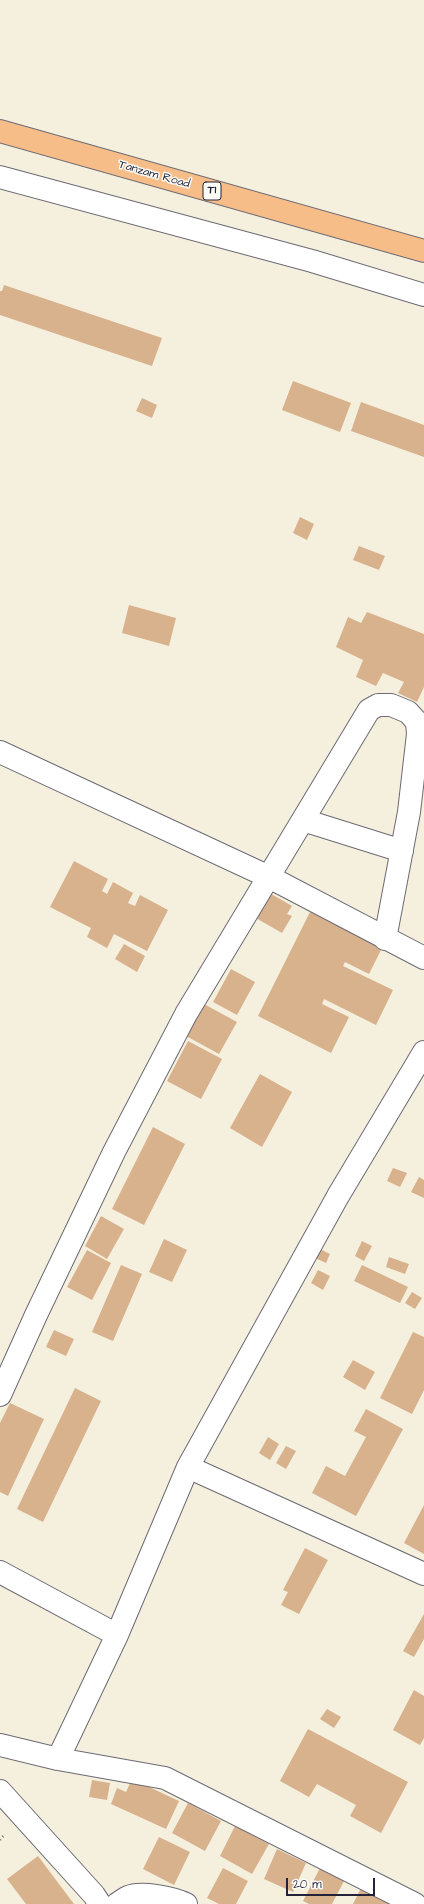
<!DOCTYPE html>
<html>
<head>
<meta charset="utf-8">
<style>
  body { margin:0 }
  #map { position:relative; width:424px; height:1904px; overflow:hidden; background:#f5f0de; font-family:"Architects Daughter",sans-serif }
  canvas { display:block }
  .scale { position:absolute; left:286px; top:1878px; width:89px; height:18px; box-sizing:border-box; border:2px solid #22223b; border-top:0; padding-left:5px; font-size:12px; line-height:14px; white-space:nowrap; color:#22223b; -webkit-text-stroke:3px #fdfcf7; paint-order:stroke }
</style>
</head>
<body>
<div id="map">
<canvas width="424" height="1904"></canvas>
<div class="scale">20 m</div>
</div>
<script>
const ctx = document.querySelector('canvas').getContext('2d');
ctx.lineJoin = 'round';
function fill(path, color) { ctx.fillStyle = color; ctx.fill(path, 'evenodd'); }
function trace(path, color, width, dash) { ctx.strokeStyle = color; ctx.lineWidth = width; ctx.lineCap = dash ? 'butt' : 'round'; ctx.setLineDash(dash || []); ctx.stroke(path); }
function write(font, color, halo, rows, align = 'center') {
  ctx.font = font + ' "Architects Daughter",sans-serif'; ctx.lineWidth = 3; ctx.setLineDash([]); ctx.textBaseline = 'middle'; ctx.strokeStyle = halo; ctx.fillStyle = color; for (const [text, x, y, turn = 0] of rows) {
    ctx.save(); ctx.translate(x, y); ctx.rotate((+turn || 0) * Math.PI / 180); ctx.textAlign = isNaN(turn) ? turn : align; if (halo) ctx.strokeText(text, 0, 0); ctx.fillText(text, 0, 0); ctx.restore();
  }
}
const building = new Path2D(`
  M4,285L162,338L152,366L0,315V291H2Z
  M293,381L351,403L340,432L282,410Z
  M142,398L157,405L152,418L136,411Z
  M361,402L424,425V457L351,431Z
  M300,517L314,524L307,540L293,533Z
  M359,546L385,556L379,570L353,560Z
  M129,605L176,618L169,646L122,633Z
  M367,612L424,634V687L417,702L398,693L404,682L383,673L376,686L356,677L363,660L336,647L348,617L361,623Z
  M74,861L108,879L102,891L107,894L113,882L133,893L128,903L135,906L140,895L168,910L147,951L114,934L107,948L87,937L91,928L50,907Z
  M268,892L292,906L287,914L292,916L282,933L254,917Z
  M310,912L382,948L369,974L345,962L343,966L393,990L376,1025L324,999L322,1004L349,1017L331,1053L258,1016Z
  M124,944L145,956L137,972L115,959Z
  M231,969L255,982L237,1015L213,1002Z
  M204,1004L237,1022L219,1054L186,1036Z
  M188,1041L222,1059L201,1099L167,1081Z
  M260,1074L292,1092L262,1147L230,1128Z
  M153,1127L185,1144L144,1225L112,1209Z
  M393,1168L407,1173L400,1187L387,1181Z
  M419,1177L424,1180V1198L411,1192Z
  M101,1216L124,1229L107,1259L85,1246Z
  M164,1239L187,1250L172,1282L149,1272Z
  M362,1241L372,1246L364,1261L355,1256Z
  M318,1248L330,1254L326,1263L313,1257Z
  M87,1250L111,1263L92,1300L67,1287Z
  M389,1257L409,1264L405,1274L386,1267Z
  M121,1265L142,1274L113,1341L92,1332Z
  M362,1265L408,1287L400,1303L354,1281Z
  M318,1270L330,1276L323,1290L311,1283Z
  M412,1292L422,1298L415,1309L405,1303Z
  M54,1330L74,1339L66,1356L46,1347Z
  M413,1332L424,1337V1390L412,1414L380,1398Z
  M353,1360L375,1372L365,1390L343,1377Z
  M75,1388L101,1401L43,1522L17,1509Z
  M10,1403L44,1419L8,1496L0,1492V1423Z
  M366,1409L403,1429L356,1516L312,1493L326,1466L345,1476L366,1437L354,1431Z
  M268,1437L279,1444L270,1460L259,1453Z
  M286,1446L296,1451L286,1469L276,1463Z
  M424,1505V1554L404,1543Z
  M305,1548L328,1560L299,1614L281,1605L288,1592L283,1590Z
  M424,1614V1639L414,1657L403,1651Z
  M414,1690L424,1696V1738L420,1745L393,1730Z
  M327,1709L341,1717L334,1728L320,1719Z
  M308,1729L408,1782L381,1833L350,1816L356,1805L317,1784L309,1797L280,1781Z
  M132,1779L179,1801L166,1829L111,1804L117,1788L126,1792Z
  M92,1780L110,1783L107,1800L89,1797Z
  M188,1803L221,1821L205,1851L172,1833Z
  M235,1826L269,1844L252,1874L220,1856Z
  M159,1837L190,1852L174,1885L143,1869Z
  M277,1849L306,1863L293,1892L264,1879Z
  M38,1856L74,1904H26L7,1879Z
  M223,1868L248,1881L236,1904H219L207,1898Z
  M320,1868L344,1881L332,1904H309L303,1901Z
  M361,1888L393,1904H353Z`);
const path = new Path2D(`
  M0,1840L4,1835`);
const minor = new Path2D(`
  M0,177L312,261L424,295
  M0,752L269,877L424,958
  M303,820L402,851
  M0,1395L36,1315L114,1152L186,1014L369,710L378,705H391L408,712L417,722L418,734L409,812L385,939
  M188,1467L424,1574
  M0,1572L117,1635
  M0,1745L58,1759L165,1778L415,1904
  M58,1759L117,1635L188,1467L338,1196L424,1052
  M0,1791L94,1895L100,1904
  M117,1904C120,1902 124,1899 128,1897C141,1891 174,1898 186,1904`);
const highway = new Path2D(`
  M0,131L424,251`);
const shields = [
  [212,191,18]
];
const shieldNames = [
  ["T1",212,191]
];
const streetNames = [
  ["Tanzam Road",154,175,16]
];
fill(building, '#d8b18d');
trace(minor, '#6c6a74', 24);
trace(highway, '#6c6a74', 24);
trace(path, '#6c6a74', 2.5, [1, 3]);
trace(minor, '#fff', 22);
trace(highway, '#f7bd88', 22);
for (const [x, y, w] of shields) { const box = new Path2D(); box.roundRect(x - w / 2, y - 9, w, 18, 3); ctx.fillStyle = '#fdfcf7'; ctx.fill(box); trace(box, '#22223b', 1); }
write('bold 11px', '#22223b', null, shieldNames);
write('12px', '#22223b', '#fdfcf7', streetNames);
</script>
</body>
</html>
